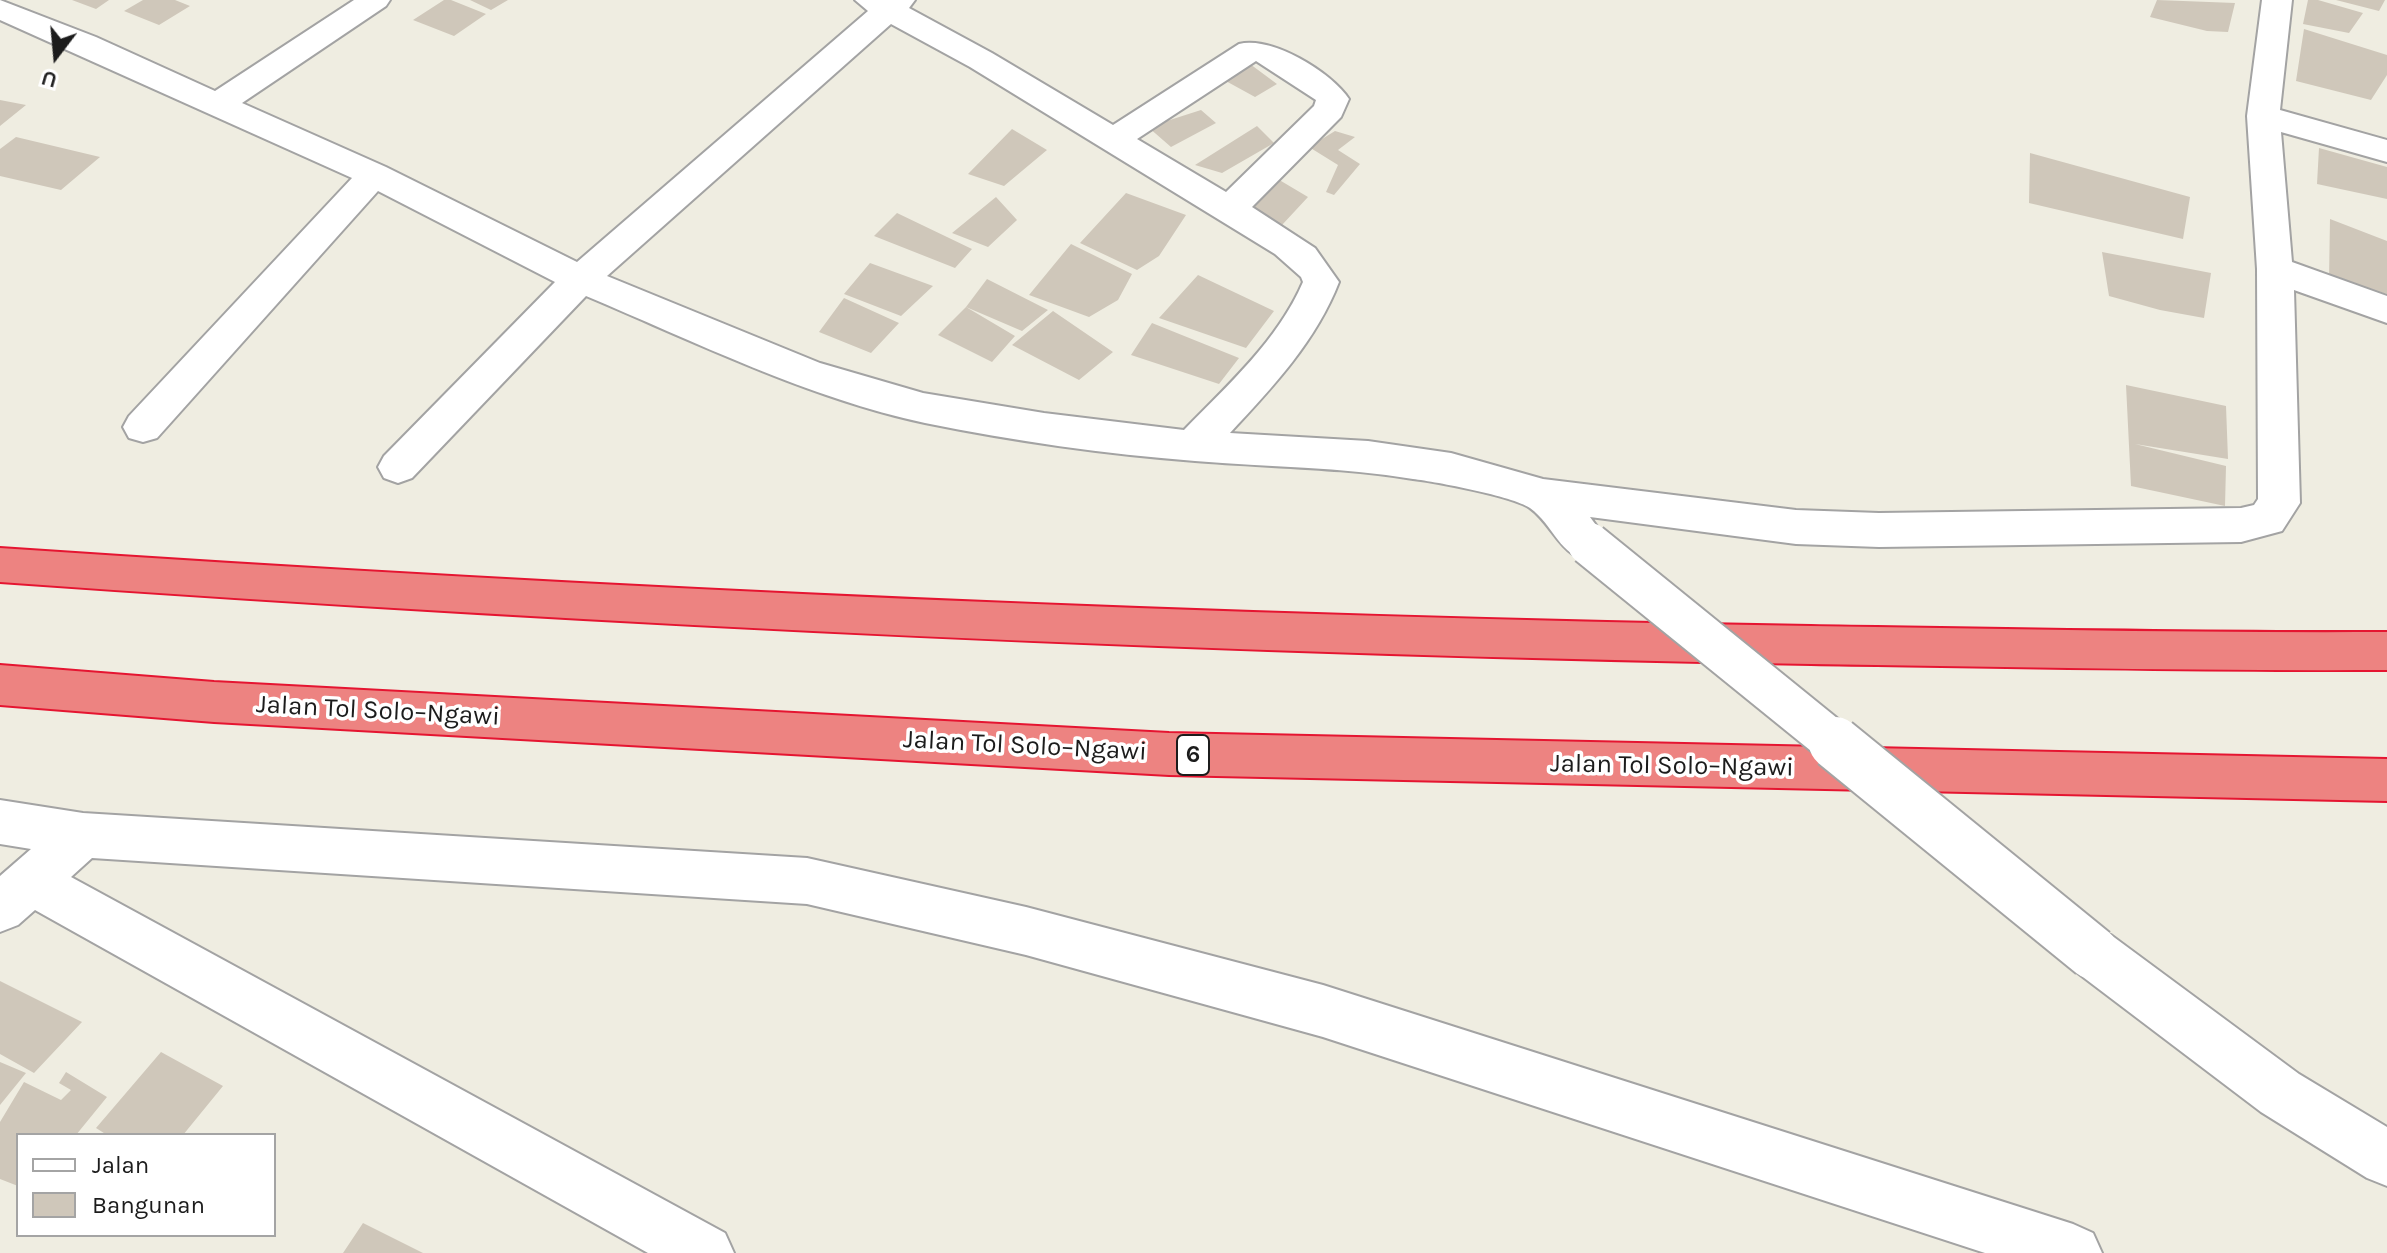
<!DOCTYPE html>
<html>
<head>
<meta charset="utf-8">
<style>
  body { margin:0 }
  #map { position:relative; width:2387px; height:1253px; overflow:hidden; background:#efede1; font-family:Karla,sans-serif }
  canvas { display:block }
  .legend { position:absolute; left:16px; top:1133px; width:260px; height:104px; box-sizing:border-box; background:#fff; border:2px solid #a4a4a4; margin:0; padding:10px 14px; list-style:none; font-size:24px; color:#1c1c1c }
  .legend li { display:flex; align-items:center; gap:16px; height:40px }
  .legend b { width:40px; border:2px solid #a4a4a4 }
  .north { position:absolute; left:16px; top:16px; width:80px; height:80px; -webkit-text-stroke:6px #fff; paint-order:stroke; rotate:196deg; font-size:22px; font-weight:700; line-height:32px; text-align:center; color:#1c1c1c }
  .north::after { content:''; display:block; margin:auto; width:28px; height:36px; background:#1c1c1c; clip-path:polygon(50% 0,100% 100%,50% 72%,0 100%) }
</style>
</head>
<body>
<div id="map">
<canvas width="2387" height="1253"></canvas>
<ul class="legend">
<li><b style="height:10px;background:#fff"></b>Jalan</li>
<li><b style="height:22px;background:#cfc7ba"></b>Bangunan</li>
</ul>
<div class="north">U</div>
</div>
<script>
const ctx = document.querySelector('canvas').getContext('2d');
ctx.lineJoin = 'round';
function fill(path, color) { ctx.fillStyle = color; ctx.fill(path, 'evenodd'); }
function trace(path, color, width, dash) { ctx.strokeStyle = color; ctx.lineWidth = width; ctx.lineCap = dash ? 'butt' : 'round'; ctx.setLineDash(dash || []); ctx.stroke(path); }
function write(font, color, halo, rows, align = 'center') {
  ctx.font = font + ' Karla,sans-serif'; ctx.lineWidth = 7; ctx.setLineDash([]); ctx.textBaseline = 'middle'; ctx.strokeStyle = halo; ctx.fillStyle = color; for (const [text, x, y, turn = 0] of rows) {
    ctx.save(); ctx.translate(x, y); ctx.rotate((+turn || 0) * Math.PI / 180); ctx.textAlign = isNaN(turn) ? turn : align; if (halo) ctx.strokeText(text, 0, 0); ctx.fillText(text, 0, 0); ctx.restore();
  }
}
const building = new Path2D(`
  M72,0H109L96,9Z
  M143,0H175L190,6L159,25L124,11Z
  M444,0H451L486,14L454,36L413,20Z
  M470,0H508L491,10Z
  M2157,0L2235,3L2228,32L2207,31L2150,17Z
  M2308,0H2318L2363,13L2349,33L2303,24Z
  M2336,0H2385L2379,11Z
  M2304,29L2387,55V75L2371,100L2296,81Z
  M1250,64L1277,84L1255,97L1224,80Z
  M0,100L26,105L0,126Z
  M1201,110L1216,123L1171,147L1148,127Z
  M1257,126L1274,143L1222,173L1195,165Z
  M1012,129L1047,150L1004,186L968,174Z
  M1335,131L1355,137L1338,150L1360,164L1334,195L1326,192L1338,165L1309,147Z
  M16,137L100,157L61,190L0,176V149Z
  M2319,148L2387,167V199L2317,184Z
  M2030,153L2190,197L2183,239L2029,203Z
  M1276,178L1308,197L1282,225L1253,207Z
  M1126,193L1186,215L1159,256L1137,270L1080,243Z
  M996,197L1017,220L988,247L952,233Z
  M897,213L972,249L955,268L874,236Z
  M2330,219L2387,241V294L2329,280Z
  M1071,244L1132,274L1118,300L1089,317L1029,295Z
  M2102,252L2211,273L2204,318L2160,310L2109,296Z
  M870,263L933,286L901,316L844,294Z
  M1198,275L1274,311L1246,348L1159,318Z
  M987,279L1048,310L1022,331L966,307L1015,336L992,362L938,335L966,307Z
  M844,298L899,323L871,353L819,332Z
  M1053,311L1113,352L1079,380L1012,345Z
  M1152,323L1239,358L1219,384L1131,355Z
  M2126,385L2226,406L2228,459L2135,444L2226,466L2225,506L2131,486Z
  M0,981L82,1022L34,1073L0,1054Z
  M161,1052L223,1086L183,1135H107L96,1128Z
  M0,1062L26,1073L0,1105Z
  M66,1072L107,1097L76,1135H18V1186L0,1179V1122L24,1082L61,1100L71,1090L59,1083Z
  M363,1223L423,1253H343Z`);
const minor = new Path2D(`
  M0,0L96,37L215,91L354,0H390L386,6L242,103L386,167L577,262L868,11L855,0H915L909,8L992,53L1113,125L1239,44C1272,36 1331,72 1349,99L1341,117L1252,207L1315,248L1339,282C1316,341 1273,387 1230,433L1368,441L1451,453L1543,479L1796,510L1879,513L2241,508L2254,505L2258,499L2257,269L2247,116L2262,0H2292L2280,110L2387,140V162L2281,132L2292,262L2387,296V323L2294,290L2300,503L2282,531L2241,542L1879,547L1796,544L1590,517L1610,544L1604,556C1563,570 1557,527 1530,508C1512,496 1437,482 1413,479C1341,467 1268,467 1195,461C1106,454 1013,441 925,423C811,399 693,341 586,296L412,478L398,483L384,478L378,467L384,456L555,282L378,191L157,438L143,442L129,438L123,427L129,416L352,178L0,20ZM891,24L970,67L1275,254L1301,277L1303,282C1278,340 1228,385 1184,430L1044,413L923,393L820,363L607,276ZM1256,61L1316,100L1314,106L1226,192L1137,139Z
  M0,800L83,813L807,858L1026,907L1323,985L2073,1224L2093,1233L2102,1253H1985L1323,1037L1026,955L807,904L92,858L71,877L725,1233L734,1253H648L35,910L18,925L0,932V876L31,849L0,844Z
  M2093,928L2111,935L2299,1074L2387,1127V1186L2367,1178L2261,1112L2075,971L2067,953L2075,935Z`);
const highway = new Path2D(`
  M0,548C603,589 1206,616 1811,626C2003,629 2195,633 2387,632V670C2195,671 2003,667 1811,664C1206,654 603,625 0,582Z
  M0,665L214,682L1169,733L2387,759V801L1169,775L214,722L0,705Z`);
const minorBridgeFar1 = new Path2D(`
  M1589,544L1837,745`);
const minorBridge = new Path2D(`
  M1835,743L2093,953`);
const shields = [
  [1193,755,32]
];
const shieldNames = [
  ["6",1193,755]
];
const streetNames = [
  ["Jalan Tol Solo–Ngawi",378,711,3],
  ["Jalan Tol Solo–Ngawi",1025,746,3],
  ["Jalan Tol Solo–Ngawi",1672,766,1]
];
fill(building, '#cfc7ba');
trace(minor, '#a3a3a3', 4);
trace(highway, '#e51531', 4);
fill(minor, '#fff');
fill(highway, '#ed8381');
trace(minorBridgeFar1, '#a3a3a3', 46, []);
trace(minorBridge, '#a3a3a3', 56, []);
trace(minorBridgeFar1, '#fff', 42);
trace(minorBridge, '#fff', 52);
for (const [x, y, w] of shields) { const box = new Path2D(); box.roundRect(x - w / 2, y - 20, w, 40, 6); ctx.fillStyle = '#fff'; ctx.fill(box); trace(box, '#1c1c1c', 2); }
write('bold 24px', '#1c1c1c', null, shieldNames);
write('26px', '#1c1c1c', '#fff', streetNames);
</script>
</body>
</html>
